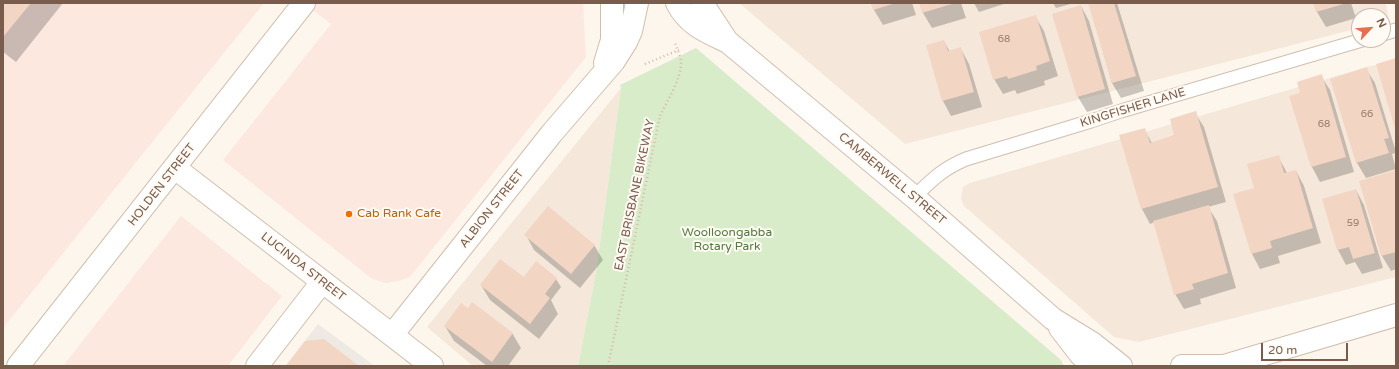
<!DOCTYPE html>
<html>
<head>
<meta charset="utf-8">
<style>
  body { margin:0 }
  #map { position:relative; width:1399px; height:369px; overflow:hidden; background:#fdf6ec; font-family:"Varela Round",sans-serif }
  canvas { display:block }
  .frame { position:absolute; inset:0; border:4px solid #7a5c4d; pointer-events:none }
  .north { position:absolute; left:1351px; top:8px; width:40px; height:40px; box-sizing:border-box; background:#fffaf3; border:1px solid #cabbb1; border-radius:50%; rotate:64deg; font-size:11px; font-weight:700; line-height:16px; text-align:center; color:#7a5c4d }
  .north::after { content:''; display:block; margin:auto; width:14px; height:18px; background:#e76f51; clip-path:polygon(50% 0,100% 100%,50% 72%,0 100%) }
  .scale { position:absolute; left:1261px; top:343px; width:87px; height:18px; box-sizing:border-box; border:2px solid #7a5c4d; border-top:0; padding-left:5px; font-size:12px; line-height:14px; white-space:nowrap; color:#7a5c4d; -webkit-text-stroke:3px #fffaf3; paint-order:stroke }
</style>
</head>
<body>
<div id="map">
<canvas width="1399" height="369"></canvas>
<div class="frame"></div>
<div class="north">N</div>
<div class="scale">20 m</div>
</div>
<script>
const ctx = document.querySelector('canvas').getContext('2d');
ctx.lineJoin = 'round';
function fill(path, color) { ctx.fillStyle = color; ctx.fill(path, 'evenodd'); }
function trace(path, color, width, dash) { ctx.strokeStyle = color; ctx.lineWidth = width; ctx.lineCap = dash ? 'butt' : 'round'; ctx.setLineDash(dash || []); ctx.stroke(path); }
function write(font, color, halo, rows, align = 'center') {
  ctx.font = font + ' "Varela Round",sans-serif'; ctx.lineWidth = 4; ctx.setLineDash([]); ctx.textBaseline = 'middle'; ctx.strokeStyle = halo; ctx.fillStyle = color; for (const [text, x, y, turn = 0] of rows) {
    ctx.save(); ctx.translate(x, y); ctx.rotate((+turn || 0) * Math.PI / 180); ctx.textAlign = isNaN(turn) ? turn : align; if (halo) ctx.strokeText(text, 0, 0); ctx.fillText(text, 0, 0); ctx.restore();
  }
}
const residential = new Path2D(`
  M739,3H1386L1389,21L1383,22V16H1359V28L905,144Z
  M1396,60V277L1139,342L1114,337L964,206L961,199L963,187L970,183L1367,67Z
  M621,88L596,272L578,366H473L427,327Z`);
const commercial = new Path2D(`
  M3,3H264L3,328Z
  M304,3H583L586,57L410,277L399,281L386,283L372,279L223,160L331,24Z
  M181,216L282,296L228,366H63Z`);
const industrial = new Path2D(`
  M318,324L375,366H285Z`);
const green = new Path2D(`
  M696,48L1061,360L1064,366H578L596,272L621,88L620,85Z`);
const shadow = new Path2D(`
  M3,3H63L16,62L3,52Z
  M872,3H912L916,15L883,25L874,10Z
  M920,3H961L966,18L932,28L923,13Z
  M974,3H1007L979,12Z
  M1053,3H1074L1056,8Z
  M1089,3H1117L1144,91L1121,98L1112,83Z
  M1314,3H1351L1356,18L1326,27L1317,12Z
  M1081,6L1089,21L1113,104L1087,112L1078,97L1053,14Z
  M1035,16L1044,31L1058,76L1044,81L1045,85L1017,94L1015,90L1003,94L994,79Z
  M944,41L950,52L961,49L969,64L982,107L951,116L943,101Z
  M1366,69L1375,83L1396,152V153L1392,154L1396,169L1366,178L1357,163L1331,79Z
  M1321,76L1330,90L1354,172L1320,182L1312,167L1290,97L1301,94Z
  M1195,113L1204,127L1226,202L1208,207L1217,221L1236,288L1200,299L1201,304L1184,309L1175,294L1155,222L1150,224L1142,209L1144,129L1152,143L1176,136Z
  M1278,156L1287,173L1296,171L1304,186L1321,243L1278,256L1280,263L1260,269L1252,254L1255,188Z
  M1396,171V269L1391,271L1382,256L1360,182Z
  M1356,190L1364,205L1383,268L1362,274L1355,262L1346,265L1338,250Z
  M526,235L594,245L603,260L580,288L534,250Z
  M556,279L561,287L551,300L558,314L539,339L490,300L481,285Z
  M468,309L512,333L521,348L508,366H487L454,341L445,326Z`);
const building = new Path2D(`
  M3,3H31L3,37Z
  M871,3H896L873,10Z
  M919,3H955L922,13Z
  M1088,3H1114L1136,76L1112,83Z
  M1313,3H1347L1316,12Z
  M1081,5L1105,89L1077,97L1052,14Z
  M1036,15L1050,61L1036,66L1037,70L1008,79L1007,76L993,80L979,32Z
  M944,40L948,51L961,47L974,92L942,101L926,45Z
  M1396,58V132L1376,64Z
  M1367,67L1389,138L1384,139L1389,153L1356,163L1330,79Z
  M1322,74L1346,157L1311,167L1289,96L1300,93L1297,82Z
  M1196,111L1218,187L1141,209L1119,135L1145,128L1150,143L1174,135L1170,119Z
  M1279,155L1284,173L1296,170L1313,228L1270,241L1272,248L1251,254L1233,194L1254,188L1247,164Z
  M1396,170V231H1395L1396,252L1381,256L1359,181Z
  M1356,189L1375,253L1353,259L1349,247L1337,250L1322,199Z
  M1209,205L1228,273L1192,284L1194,289L1174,295L1153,221Z
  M548,206L595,245L571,274L524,235Z
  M500,259L524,277L536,261L557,278L545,294L550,298L530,324L480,285Z
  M472,302L513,333L492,362L444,326L461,303L468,308Z
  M324,339L359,366H286L305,341Z`);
const path = new Path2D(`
  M645,64L679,50
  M608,366L660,116C667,101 682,78 681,61C680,55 677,49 675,43`);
const service = new Path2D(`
  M1383,34L1396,30
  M914,197C932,180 942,169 966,159L1091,121L1121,111L1362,40`);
const minor = new Path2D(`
  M677,3C688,25 707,32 728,42L914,197L1053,319L1092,343L1121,366
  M702,3L727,41
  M605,63L612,40V3
  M175,168L432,366
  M1060,328L1080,354L1092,366
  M392,335L552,133L614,61L626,42L631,31L637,3
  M18,366L304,3
  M257,366L322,282
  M1182,366H1219
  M1224,366L1396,315`);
const markers = [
  [349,214,4,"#e8710a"]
];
const numberNames = [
  ["68",1004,39],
  ["66",1367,114],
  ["68",1324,124],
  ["59",1353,223]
];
const streetNames = [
  ["KINGFISHER LANE",1133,108,-17],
  ["CAMBERWELL STREET",892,179,40],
  ["HOLDEN STREET",162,185,-52],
  ["EAST BRISBANE BIKEWAY",635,195,-78],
  ["ALBION STREET",492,209,-52],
  ["LUCINDA STREET",303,267,38]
];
const foodNames = [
  ["Cab Rank Cafe",357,214]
];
const parkNames = [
  ["Woolloongabba",727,233],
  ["Rotary Park",727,247]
];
fill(residential, '#f5e8da');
fill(commercial, '#fde8e0');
fill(industrial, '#efe9e4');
fill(green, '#d8ecc9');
fill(shadow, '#0003');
fill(building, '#f3d5c3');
trace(service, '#d1beb0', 15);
trace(minor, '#d1beb0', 24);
trace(path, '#d9b8a5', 2.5, [1, 3]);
trace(service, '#fff', 13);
trace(minor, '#fff', 22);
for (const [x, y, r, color] of markers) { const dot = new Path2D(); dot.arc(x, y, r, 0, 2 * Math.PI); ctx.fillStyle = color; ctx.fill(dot); trace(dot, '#fffaf3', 1.5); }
write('10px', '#987a6a', null, numberNames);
write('12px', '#7a5c4d', '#fffaf3', streetNames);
write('12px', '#c56008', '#fffaf3', foodNames, 'left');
write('12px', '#537a41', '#fffaf3', parkNames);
</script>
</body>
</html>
